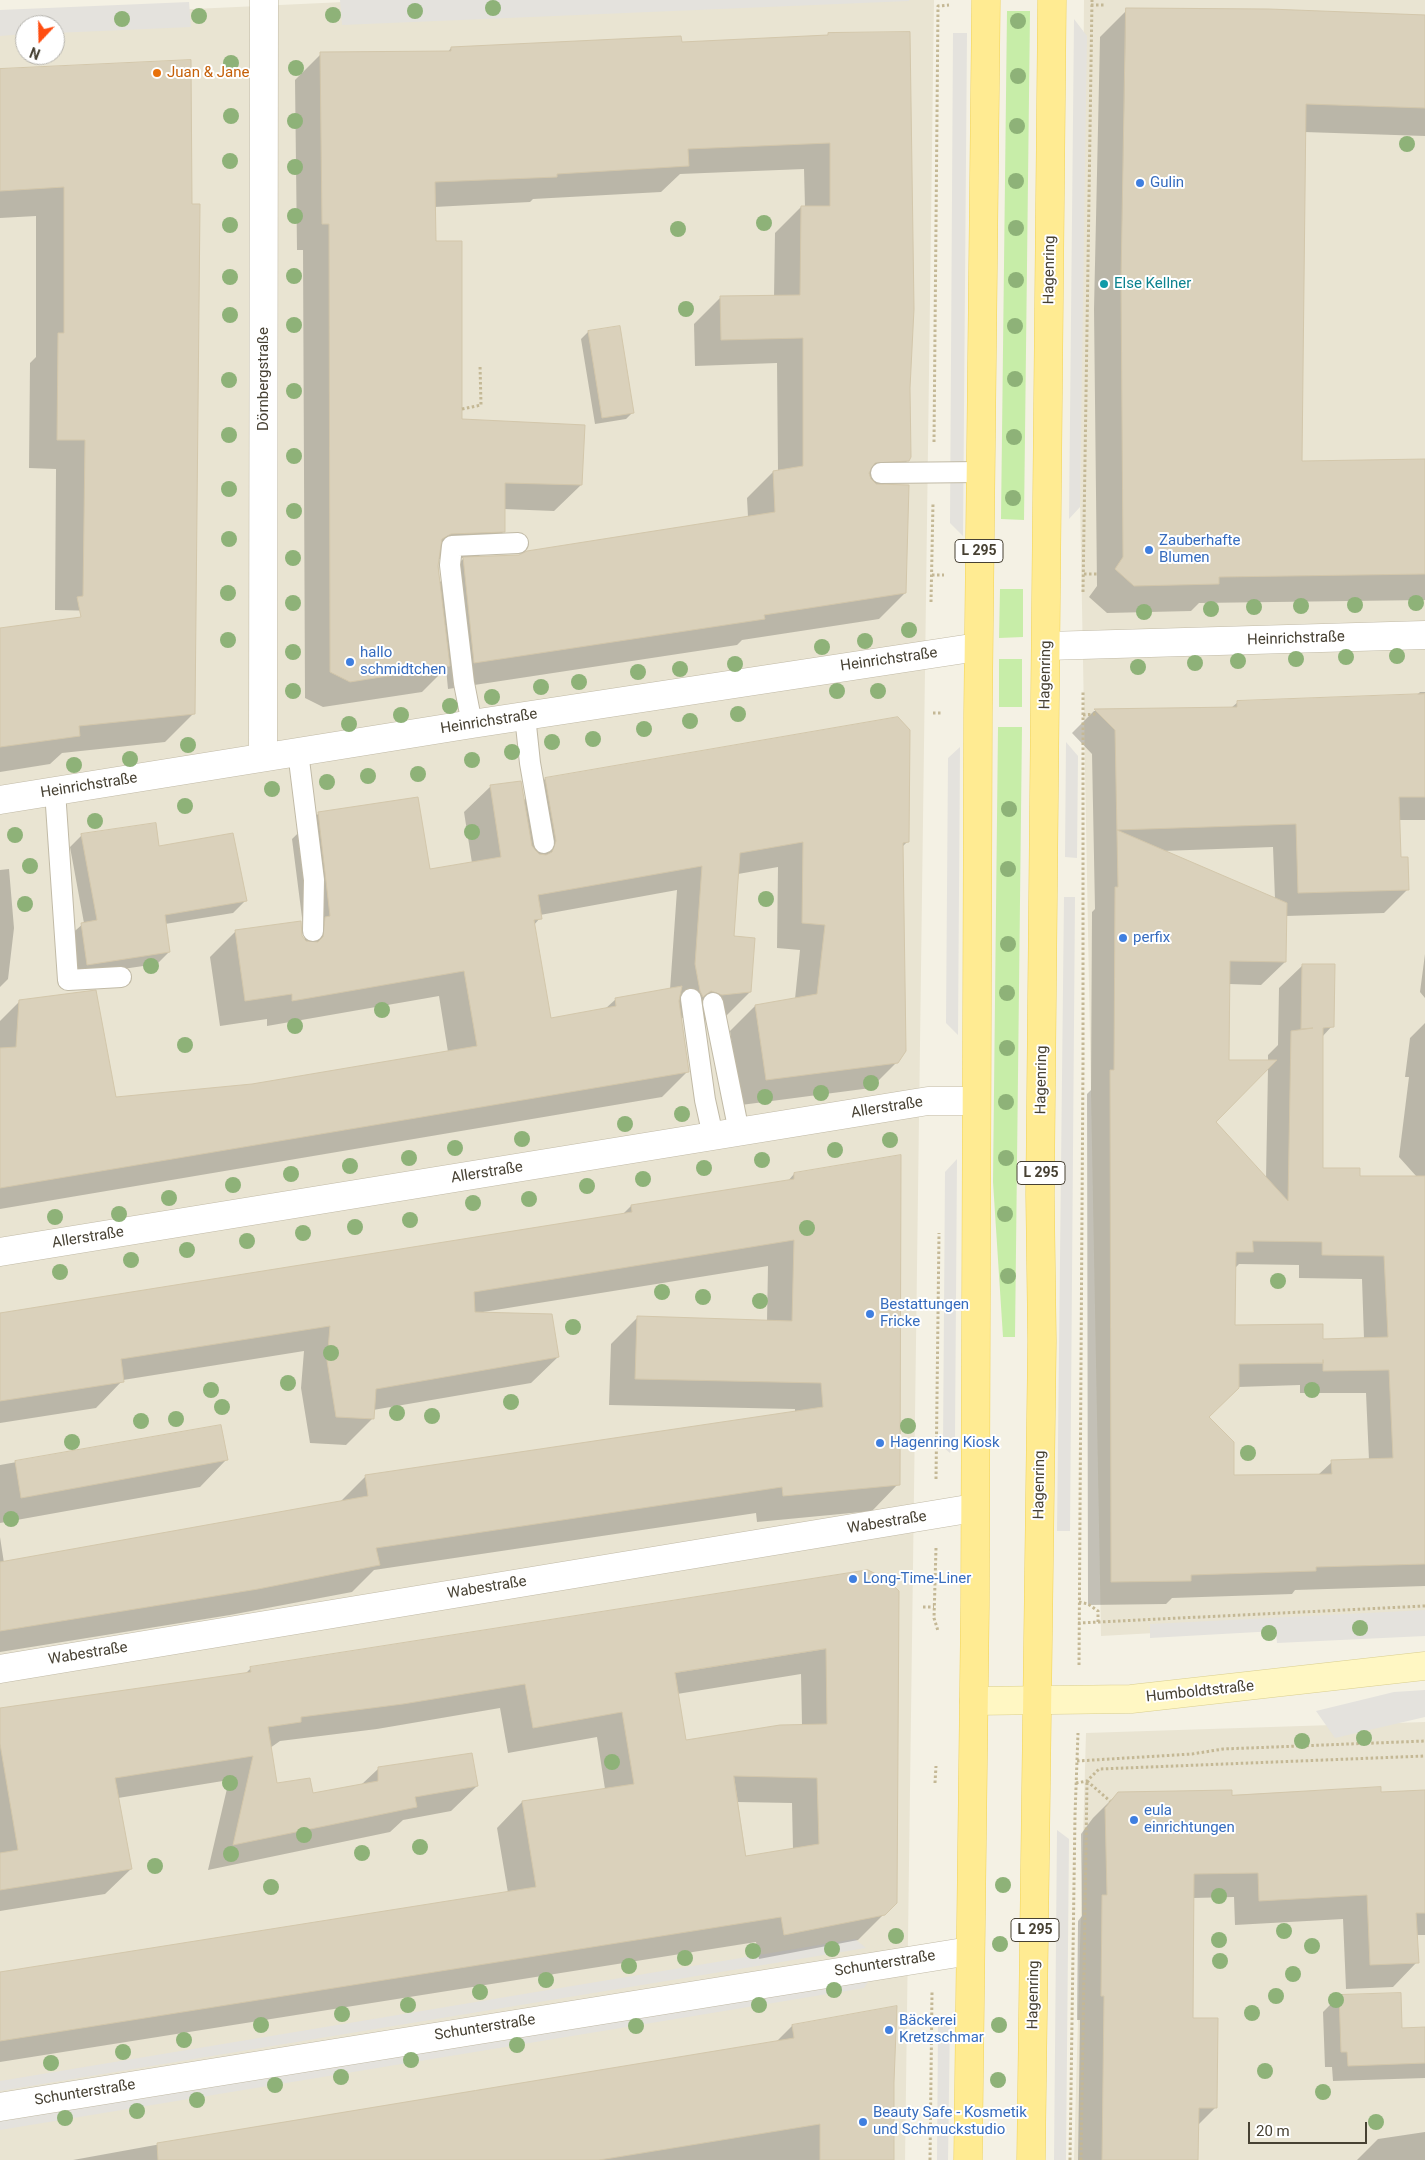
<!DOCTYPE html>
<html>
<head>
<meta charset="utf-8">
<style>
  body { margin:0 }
  #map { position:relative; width:1425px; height:2160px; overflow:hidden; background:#f4f1e4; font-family:Roboto,sans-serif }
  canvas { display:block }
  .north { position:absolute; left:15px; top:15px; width:50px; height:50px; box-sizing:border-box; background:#fff; border:1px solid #b5b3ad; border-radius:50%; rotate:201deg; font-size:14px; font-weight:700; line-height:20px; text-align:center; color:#474133 }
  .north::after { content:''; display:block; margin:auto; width:18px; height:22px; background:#ff4d10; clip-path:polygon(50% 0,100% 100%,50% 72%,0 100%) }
  .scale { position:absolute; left:1248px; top:2122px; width:119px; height:22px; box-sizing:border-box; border:2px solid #474133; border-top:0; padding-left:6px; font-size:15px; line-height:18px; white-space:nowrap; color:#474133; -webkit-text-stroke:4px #fff; paint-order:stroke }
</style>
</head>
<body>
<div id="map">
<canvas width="1425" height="2160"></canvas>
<div class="north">N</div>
<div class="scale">20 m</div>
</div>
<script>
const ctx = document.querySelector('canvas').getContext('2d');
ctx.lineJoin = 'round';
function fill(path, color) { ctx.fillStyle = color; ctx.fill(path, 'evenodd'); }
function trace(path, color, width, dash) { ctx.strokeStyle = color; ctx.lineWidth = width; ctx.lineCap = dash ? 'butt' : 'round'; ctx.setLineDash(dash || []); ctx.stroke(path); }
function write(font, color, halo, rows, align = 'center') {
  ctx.font = font + ' Roboto,sans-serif'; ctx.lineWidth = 4; ctx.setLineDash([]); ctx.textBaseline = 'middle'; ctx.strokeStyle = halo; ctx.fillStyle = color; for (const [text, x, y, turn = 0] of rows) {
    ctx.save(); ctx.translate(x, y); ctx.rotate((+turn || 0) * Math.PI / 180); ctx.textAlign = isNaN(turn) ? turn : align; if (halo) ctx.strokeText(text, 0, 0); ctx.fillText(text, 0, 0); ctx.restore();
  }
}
const residential = new Path2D(`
  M387,0H934L905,2160H0V18ZM25,25H55V55H25Z
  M1084,0H1425V1618L1101,1636L1080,498Z
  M1425,1722V2160H1074L1086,1733Z`);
const green = new Path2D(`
  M1007,11H1030L1024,520L1001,519Z
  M1000,589H1023V637L999,638Z
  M999,659H1022V707H999Z
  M998,727H1022L1015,1337H1003L993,1182Z`);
const parking = new Path2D(`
  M340,0H909V1L342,25Z
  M189,2L191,27L55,33V25H25V34L0,36V10Z
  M1074,19L1087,36L1080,507L1069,519Z
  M953,33H967L963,536L950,523Z
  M1066,742L1078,756L1077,858L1065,857Z
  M960,747L958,1035L946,1023L948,758Z
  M1064,897H1075L1070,1531H1057Z
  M957,1159L955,1437L950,1453L943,1447L945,1172Z
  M1425,1610V1636L1277,1643L1276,1631L1150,1638V1624Z
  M1425,1690V1717L1335,1738L1316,1711L1394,1692Z
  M1057,1830L1069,1839L1066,2160H1054Z
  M855,1939L866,1948L0,2091V2081Z
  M871,1977L864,1988L0,2130V2119Z
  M945,2014L950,2019L948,2160H937L938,2024Z`);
const shadow = new Path2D(`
  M1127,10L1425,15V136L1304,132L1301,462L1425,460V600L1199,603L1191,611L1107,613L1089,597L1097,586L1094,309L1100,37Z
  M829,34L909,388L908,460L883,485L905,593L879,619L742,640L737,645L448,689L446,668L422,692L323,707L305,698L303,250H297L295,80L321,54L447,53L451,48L681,43L827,36ZM804,169L805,207H801L775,233L774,297L720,298L694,324L695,366L777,363L778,471L773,472L747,498L748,517L519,556L477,558L504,531V509L554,511L581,485L461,420L435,243L434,207L530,202L533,199L661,192L680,174ZM464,558L439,583L438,559Z
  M190,61L194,713L165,742L62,753L50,764L0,772V629L100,615V611L55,610L56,469L29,468L30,363L36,357V216L0,218V71Z
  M619,327L633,412L626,419L595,424L581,339L588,332Z
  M1420,692H1425V820H1399L1400,858L1408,889L1384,913L1286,916L1285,962L1261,985L1229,984L1228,1061H1268V1055L1278,1045L1279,988L1303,965L1332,1026L1322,1037V1169L1358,1177H1417L1399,1157L1409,1077H1405L1410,1038L1425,1023V1586L1295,1590L1292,1594L1172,1598L1166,1604L1088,1605L1087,1094L1091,1090L1092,912L1095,909L1092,754L1072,733L1094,711L1231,708L1238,702L1416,696ZM1273,847L1275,899L1162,851ZM1268,1068L1266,1179L1214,1122ZM1239,1264L1299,1265V1278L1362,1279L1364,1339L1321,1340L1234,1327V1269ZM1300,1385V1393H1366L1369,1460L1332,1462L1318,1475L1232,1477L1208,1417L1238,1387Z
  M545,779L907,842L902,847L897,1062L871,1088L741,1105L730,1031L755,1006L795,999L800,950L777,948L778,867L738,874L733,937L750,992L724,1018L696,1020L685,1016L681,1019L688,1071L662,1097L0,1209V1021L20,1001L115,1098L252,1086L448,1052L439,996L267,1026V1019L220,1026L210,957L236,931L301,937L305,941L292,839L318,814L417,799L429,870L472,863L464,812L490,787L520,782L523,801ZM677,890L670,990L616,999L605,1009L550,1019L534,925L540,918V915Z
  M82,835L158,847L245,901L233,913L165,924L169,952L157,964L75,976L69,936L84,923L70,847Z
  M9,869L14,928L8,979L0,987V870Z
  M1425,954V998L1420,992Z
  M794,1174L898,1484L872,1511L757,1522L756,1513L374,1570L352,1592L230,1615L0,1652V1537L4,1563L340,1502L365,1477L795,1412V1409L609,1405L611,1344L637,1318L767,1321L768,1266L483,1312L558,1357L531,1383L373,1410V1418L346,1445L310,1443L301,1388L304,1351L123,1380L96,1408L0,1423V1314L623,1214L631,1206L788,1181Z
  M220,1426L226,1460L200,1487L0,1523V1465Z
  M898,1591L896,1902L858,1940L759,1959L756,1942L0,2062V1973L508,1893L497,1828L522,1802L605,1789L597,1737L508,1753L500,1708L377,1729L280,1741L270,1748L276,1785L312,1794L361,1785L378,1769L477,1786L451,1811L403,1820L390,1832L208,1870L229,1780L118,1798L131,1869L105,1894L0,1911V1710L245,1674L251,1668ZM801,1674L802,1726L685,1741L677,1694ZM736,1802L792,1803L793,1850L745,1858Z
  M1425,1791V1935H1416L1417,1962L1393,1987L1346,1989L1343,1919L1235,1925L1234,1897L1193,1898L1191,2019L1216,2107L1197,2126V2160H1078L1080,2020H1077L1078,1921L1082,1916L1081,1834L1093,1818L1118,1793L1231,1796Z
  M1339,1996L1401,2029L1425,2028V2078L1333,2081L1332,2067H1325L1323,2012Z
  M792,2026L892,2082L893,2160H73L249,2128L776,2042Z
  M1425,2132V2160H1357L1378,2139Z`);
const building = new Path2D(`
  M1126,8L1269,9L1425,15V108L1306,104L1302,461L1425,459V574L1219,577V584L1134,586L1115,569L1123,557L1121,281Z
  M910,32L914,309L910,388L911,457L909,461L875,463L869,473L871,479L876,484L909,485L906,593L764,615L765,619L474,663L463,557L519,555L527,551L775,512L773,471L803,466V338L721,340L720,296L800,295L801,206H830V143L688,149L689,166L557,174V177L435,182L436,241H462V419L585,425L582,485L505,483V532L451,534L442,539L438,566L450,666L350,682L330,672L329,224H322L320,52L451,51V47L681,36L682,42L828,35V33Z
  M191,60L192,204H200L195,714L79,726L80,736L0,747V628L81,617L77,597L83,596L85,440H57L58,333H64V187L0,191V69Z
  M620,326L634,413L602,418L588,331Z
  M1425,694V797H1399L1401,857H1408L1409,890L1298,893L1296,824L1117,830L1287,903L1286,962L1230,961L1229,1060H1277L1216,1122L1288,1201L1291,1031L1313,1028L1301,1029L1302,964H1335L1334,1027L1323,1028V1168H1360V1176H1425V1564L1316,1567V1571L1191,1575V1581L1111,1582L1110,1070H1114L1115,887H1118L1115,730L1094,709L1237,707V701ZM1253,1241L1322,1242V1255L1384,1256L1388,1337L1323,1339V1324L1235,1325L1236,1252H1253ZM1323,1360V1371L1389,1370L1393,1458L1331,1460L1332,1474L1234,1475V1442L1209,1417L1239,1388V1364L1323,1363Z
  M898,717L910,730L909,842L903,843L906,1051L898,1063L766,1080L755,1005L817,994L825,925L802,923L803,842L740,853L734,936L755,938L751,992L722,995L711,991L703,997L700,991L695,964L702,866L538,895L542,919L534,920L551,1018L616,1006L615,998L682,986L679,1001L689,1072L0,1188V1048L16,1047L19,1000L96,990L116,1097L252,1084L477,1046L464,971L292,1001V994L245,1001L235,930L301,921L302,936L306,941L318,942L323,937L325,917L330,916L318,812L418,797L430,869L501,857L490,785L521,781L532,846L539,854L546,855L552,852L556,841L545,778Z
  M156,823L159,846L233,833L247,901L165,915L170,952L87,965L81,923L97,920L81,834Z
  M901,1155L900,1485L783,1496L782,1487L376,1548L380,1565L258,1589L0,1631V1562L368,1496L365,1475L823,1407L821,1383L635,1379L637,1316L792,1321L794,1240L474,1292L475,1312L552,1314L559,1357L376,1389L374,1419L336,1417L327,1361L330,1326L121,1359L124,1382L0,1401V1313L632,1212L631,1205L794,1179V1173Z
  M221,1425L228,1460L21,1498L15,1461Z
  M868,1570L888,1580L899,1591L897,1903L885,1915L784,1935L781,1917L0,2041V1972L536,1887L522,1801L634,1784L622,1712L533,1728L525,1684L403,1704L301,1717V1722L268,1727L277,1783L310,1778L313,1793L378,1781V1767L472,1753L478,1786L415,1797L417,1807L233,1845L253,1756L115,1778L132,1869L0,1890V1853L18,1850L0,1744V1708L251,1672L250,1667ZM826,1649L827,1724L780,1725L686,1740L675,1673ZM734,1776L817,1778L819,1844L746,1856Z
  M1381,1787V1792L1425,1790V1913H1416L1419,1963L1370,1965L1367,1895L1259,1901L1258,1873L1194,1874L1193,2018H1218L1217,2108H1199L1198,2160H1102L1104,1996H1101L1102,1895H1107L1105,1808L1118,1792L1232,1790V1795Z
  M1401,1993L1402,2028L1425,2027V2063L1348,2066L1347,2052H1341L1339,1995Z
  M897,2006L894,2082V2160H820V2124L599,2160H158L157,2143L794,2038L792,2025Z`);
const path = new Path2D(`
  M1091,5H1104
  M462,409L481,405L480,365
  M934,442L938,6L949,5
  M1084,574H1097
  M932,575H944
  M1083,592L1092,0
  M931,602L933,503
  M933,713H943
  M1083,715L1096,714
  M936,1479L939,1233
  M936,1548L934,1618L938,1631
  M1079,1602L1088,1604L1098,1611V1622
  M923,1607H934
  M1078,1623L1425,1606
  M1079,1665L1083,1063V691
  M1077,1761L1192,1754L1223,1749L1425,1741
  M1087,1781L1110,1801
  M935,1783L936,1766
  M1076,1783L1087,1781L1099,1769L1425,1756
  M930,2160L932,1992
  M1070,2160L1075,1815L1078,1733
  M1081,2160L1087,1781`);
const service = new Path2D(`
  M881,473L981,472
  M525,716L530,763L544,843
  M472,724L464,683L450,565L452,546L518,543
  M298,752L314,880L313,931
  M55,791L68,980L121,977
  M691,999L705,1100L713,1136
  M713,1003L739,1132`);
const minor = new Path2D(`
  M1047,646L1425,635
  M263,757L264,0
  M0,800L472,724L978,647
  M0,1252L928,1101H975
  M0,1669L974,1508
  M0,2107L970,1951`);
const secondary = new Path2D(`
  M974,1701L1131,1699L1425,1666`);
const primary = new Path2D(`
  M968,2160L975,1605L978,714L986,0
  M1031,2160L1042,1341L1040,1194L1052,0`);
const trees = [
  [493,8],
  [415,11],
  [333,15],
  [199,16],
  [122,19],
  [1018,21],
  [231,63],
  [296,68],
  [1018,76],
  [231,116],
  [295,121],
  [1017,126],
  [1407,144],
  [230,161],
  [295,167],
  [1016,181],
  [295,216],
  [764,223],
  [230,225],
  [1016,228],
  [678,229],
  [294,276],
  [230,277],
  [1016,280],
  [686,309],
  [230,315],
  [294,325],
  [1015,326],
  [1015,379],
  [229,380],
  [294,391],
  [229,435],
  [1014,437],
  [294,456],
  [229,489],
  [1013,498],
  [294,511],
  [229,539],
  [293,558],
  [228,593],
  [293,603],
  [1416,603],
  [1355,605],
  [1301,606],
  [1254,607],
  [1211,609],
  [1144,612],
  [909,630],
  [228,640],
  [865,641],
  [822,647],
  [293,652],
  [1397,656],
  [1346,657],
  [1296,659],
  [1238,661],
  [1195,663],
  [735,664],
  [1138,667],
  [680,669],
  [638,672],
  [579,682],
  [541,687],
  [293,691],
  [837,691],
  [878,691],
  [492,697],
  [450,706],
  [738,714],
  [401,715],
  [690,721],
  [349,724],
  [644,729],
  [593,739],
  [552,742],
  [188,745],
  [512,752],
  [130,759],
  [472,760],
  [74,765],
  [418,774],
  [368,776],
  [327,782],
  [272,789],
  [185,806],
  [1009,809],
  [95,821],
  [472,832],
  [15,835],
  [30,866],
  [1008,869],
  [766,899],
  [25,904],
  [1008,944],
  [151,966],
  [1007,993],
  [382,1010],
  [295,1026],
  [185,1045],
  [1007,1048],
  [871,1083],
  [821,1093],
  [765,1097],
  [1006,1102],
  [682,1114],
  [625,1124],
  [522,1139],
  [890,1140],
  [455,1148],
  [835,1150],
  [409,1158],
  [1006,1158],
  [762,1160],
  [350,1166],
  [704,1168],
  [291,1174],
  [643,1179],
  [233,1185],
  [587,1186],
  [169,1198],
  [529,1199],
  [473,1203],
  [119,1214],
  [1005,1214],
  [55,1217],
  [410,1220],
  [355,1227],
  [807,1228],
  [303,1233],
  [247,1241],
  [187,1250],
  [131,1260],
  [60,1272],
  [1008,1276],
  [1278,1281],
  [662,1292],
  [703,1297],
  [760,1301],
  [573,1327],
  [331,1353],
  [288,1383],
  [211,1390],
  [1312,1390],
  [511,1402],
  [222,1407],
  [397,1413],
  [432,1416],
  [176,1419],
  [141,1421],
  [908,1426],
  [72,1442],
  [1248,1453],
  [11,1519],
  [1360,1628],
  [1269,1633],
  [1364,1738],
  [1302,1741],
  [612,1762],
  [230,1783],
  [304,1835],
  [420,1847],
  [362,1853],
  [231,1854],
  [155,1866],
  [1003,1885],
  [271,1887],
  [1219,1896],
  [1284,1931],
  [896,1936],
  [1219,1940],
  [1000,1944],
  [1312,1946],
  [832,1949],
  [753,1951],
  [685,1958],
  [1220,1961],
  [629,1966],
  [1293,1974],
  [546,1980],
  [834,1990],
  [480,1992],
  [1276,1996],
  [1336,2000],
  [408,2005],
  [759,2005],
  [1252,2013],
  [342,2014],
  [261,2025],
  [999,2025],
  [636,2026],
  [184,2040],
  [517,2045],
  [123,2052],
  [411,2060],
  [51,2063],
  [1265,2071],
  [341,2077],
  [998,2080],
  [275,2085],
  [1323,2092],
  [197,2100],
  [137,2111],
  [65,2118],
  [1376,2122]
];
const markers = [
  [157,73,5,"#e8710a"],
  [1140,183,5,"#3f7fe0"],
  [1104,284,5,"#0f9aa8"],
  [1149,550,5,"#3f7fe0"],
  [350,662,5,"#3f7fe0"],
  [1123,938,5,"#3f7fe0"],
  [870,1314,5,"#3f7fe0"],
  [880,1443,5,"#3f7fe0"],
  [853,1579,5,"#3f7fe0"],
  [1134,1820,5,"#3f7fe0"],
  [889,2030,5,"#3f7fe0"],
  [863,2122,5,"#3f7fe0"]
];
const shields = [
  [979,551,48],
  [1041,1173,48],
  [1035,1930,48]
];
const shieldNames = [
  ["L 295",979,551],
  ["L 295",1041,1173],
  ["L 295",1035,1930]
];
const foodNames = [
  ["Juan & Jane",167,73]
];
const shopNames = [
  ["Gulin",1150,183],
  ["Zauberhafte",1159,541],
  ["Blumen",1159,558],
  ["hallo",360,653],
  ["schmidtchen",360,670],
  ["perfix",1133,938],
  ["Bestattungen",880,1305],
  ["Fricke",880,1322],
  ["Hagenring Kiosk",890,1443],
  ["Long-Time-Liner",863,1579],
  ["eula",1144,1811],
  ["einrichtungen",1144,1828],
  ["Bäckerei",899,2021],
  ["Kretzschmar",899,2038],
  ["Beauty Safe - Kosmetik",873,2113],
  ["und Schmuckstudio",873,2130]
];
const streetNames = [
  ["Hagenring",1050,270,-89],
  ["Dörnbergstraße",264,379,-90],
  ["Heinrichstraße",1296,639,-2],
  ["Heinrichstraße",889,660,-8],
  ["Hagenring",1046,675,-89],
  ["Heinrichstraße",489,722,-9],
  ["Heinrichstraße",89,786,-9],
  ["Hagenring",1042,1080,-89],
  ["Allerstraße",887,1108,-9],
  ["Allerstraße",487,1173,-9],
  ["Allerstraße",88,1238,-9],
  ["Hagenring",1040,1485,-89],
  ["Wabestraße",887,1523,-9],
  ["Wabestraße",487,1588,-9],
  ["Wabestraße",88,1654,-9],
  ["Humboldtstraße",1200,1692,-6],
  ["Schunterstraße",885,1964,-9],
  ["Hagenring",1034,1995,-89],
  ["Schunterstraße",485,2028,-9],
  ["Schunterstraße",85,2093,-9]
];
const cultureNames = [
  ["Else Kellner",1114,284]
];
fill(residential, '#e9e4d2');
fill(green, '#c7eda8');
fill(parking, '#e4e2dd');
fill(shadow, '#0003');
fill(building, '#dad1bb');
trace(building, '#d3c7ab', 1);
trace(service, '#c1baa6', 22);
trace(minor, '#c1baa6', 29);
trace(secondary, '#d9ce8e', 29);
trace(primary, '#f1d355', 29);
trace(path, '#c4b895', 3, [2.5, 2.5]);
trace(service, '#fff', 20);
trace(minor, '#fff', 28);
trace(secondary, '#fff7c3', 28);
trace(primary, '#ffeb92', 28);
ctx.fillStyle = '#8eb278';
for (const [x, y] of trees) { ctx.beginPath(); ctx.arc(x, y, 8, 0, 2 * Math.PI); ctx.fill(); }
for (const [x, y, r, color] of markers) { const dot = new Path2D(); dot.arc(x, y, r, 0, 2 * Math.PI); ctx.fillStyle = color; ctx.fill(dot); trace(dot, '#fff', 2); }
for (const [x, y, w] of shields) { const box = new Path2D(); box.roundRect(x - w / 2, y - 11.5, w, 23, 4); ctx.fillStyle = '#fff'; ctx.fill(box); trace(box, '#474133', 1); }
write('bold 14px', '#474133', null, shieldNames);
write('15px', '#c56008', '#fff', foodNames, 'left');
write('15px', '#366cbe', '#fff', shopNames, 'left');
write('15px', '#474133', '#fff', streetNames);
write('15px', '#0d838f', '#fff', cultureNames, 'left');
</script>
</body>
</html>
